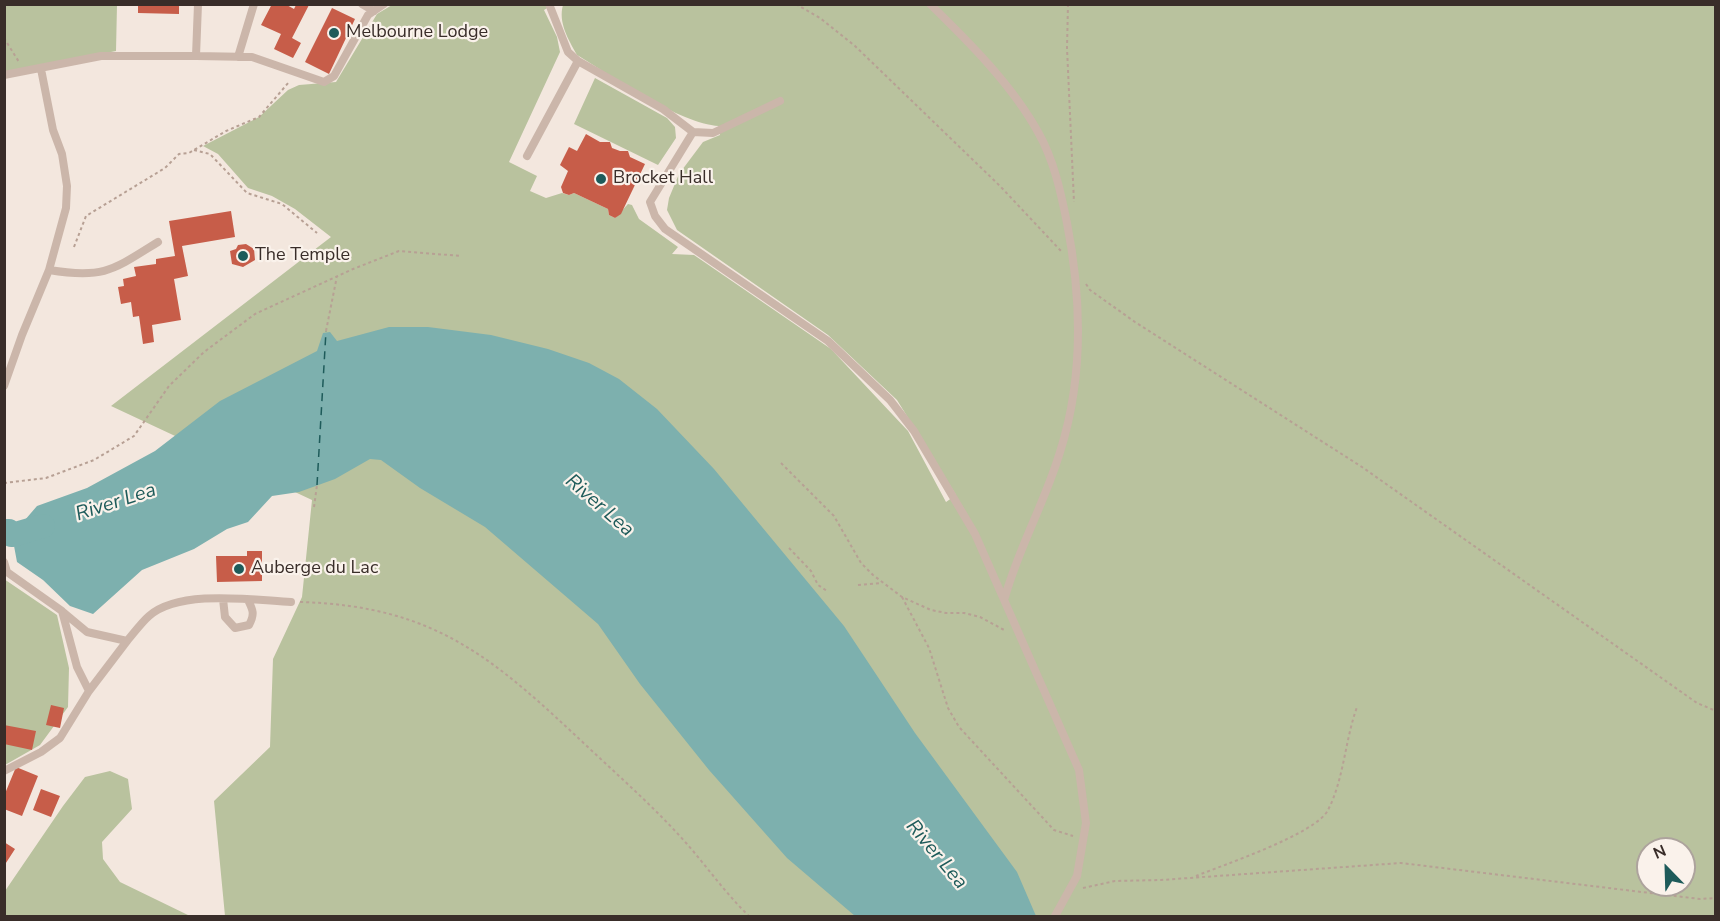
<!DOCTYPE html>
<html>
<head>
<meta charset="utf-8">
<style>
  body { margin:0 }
  #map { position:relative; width:1720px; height:921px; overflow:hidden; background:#f3e7de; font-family:"Nunito Sans",sans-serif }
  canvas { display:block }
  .frame { position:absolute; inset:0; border:6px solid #392d29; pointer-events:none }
  .north { position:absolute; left:1636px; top:837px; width:60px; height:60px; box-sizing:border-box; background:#faf2eb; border:2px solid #ada39d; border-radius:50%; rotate:337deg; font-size:16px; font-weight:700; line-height:24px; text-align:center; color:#392d29 }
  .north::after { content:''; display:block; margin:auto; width:21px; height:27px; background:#1e5b5a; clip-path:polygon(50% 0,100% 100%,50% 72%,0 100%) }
</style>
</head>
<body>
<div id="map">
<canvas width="1720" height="921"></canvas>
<div class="frame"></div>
<div class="north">N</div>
</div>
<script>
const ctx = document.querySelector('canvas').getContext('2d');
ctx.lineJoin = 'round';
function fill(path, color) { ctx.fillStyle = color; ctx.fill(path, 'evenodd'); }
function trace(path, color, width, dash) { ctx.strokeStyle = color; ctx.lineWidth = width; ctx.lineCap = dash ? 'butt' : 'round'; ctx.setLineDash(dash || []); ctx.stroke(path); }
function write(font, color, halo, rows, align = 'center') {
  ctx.font = font + ' "Nunito Sans",sans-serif'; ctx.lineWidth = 4.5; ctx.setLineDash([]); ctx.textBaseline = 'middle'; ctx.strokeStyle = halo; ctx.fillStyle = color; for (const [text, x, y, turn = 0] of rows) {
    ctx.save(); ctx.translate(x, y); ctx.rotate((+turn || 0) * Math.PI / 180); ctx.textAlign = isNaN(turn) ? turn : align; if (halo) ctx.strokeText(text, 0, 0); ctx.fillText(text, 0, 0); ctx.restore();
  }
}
const green = new Path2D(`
  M5,5H117L116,51L5,73Z
  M392,5H552L544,10L557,37L560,52L509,162L537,176L530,191L546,198L562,193L569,195L574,193L608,209L609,215L615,218L628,204L632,205L639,219L678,247L672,254L694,255L831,349L908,431L946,502L956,495L897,400L828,335L677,230L667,210L669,198L679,174L703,142L720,135L719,126C680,124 612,76 577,55C568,39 558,22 563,5H1715V916H225L214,801L270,747L273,659L302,597L312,500L111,406L331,237L295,209L272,196L248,188L218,154L203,146L259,117L288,90L299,85L336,82L377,14ZM1648,849H1684V885H1648Z
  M595,78L667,118L675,127L676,138L658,165L574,124Z
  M4,579L57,615L69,668L68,707L40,745L5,765Z
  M110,771L128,779L132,809L102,842L103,859L120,882L190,916H5V891L63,806L85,777Z`);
const water = new Path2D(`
  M389,327H428L491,335L548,349L589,363L619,379L657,409L714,469L844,626L915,733L1017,872L1036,916H855L787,858L709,770L640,684L598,624L485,527L420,488L381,460L370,459L335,479L299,492L272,496L248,522L227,529L194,549L142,570L93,614L70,606L43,580L17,562L12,535L37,506L87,488L155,451L220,401L317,351L323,333L330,332L337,341Z`);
const river = new Path2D(`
  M4,531H9L12,535L43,526`);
const ferry = new Path2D(`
  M317,485L326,331`);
const building = new Path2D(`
  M138,4H179V14L138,13Z
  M272,4H285L294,9L296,5H309L292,38L301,43L293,58L274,49L281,34L261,25Z
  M332,8L355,19L329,74L305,62Z
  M586,134L600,142H610L612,148L620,151H628L630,157L645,164L621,214L615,218L609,215L608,209L574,193L569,195L563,193L561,187L568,171L560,165L569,147L577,151Z
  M231,211L235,237L182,246L188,276L174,279L181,320L152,325L154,342L143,344L139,316L133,317L131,302L121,304L118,287L124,286L123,279L136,276L134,267L156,264V259L175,256L169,221Z
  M246,244L254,249L255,260L243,267L232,264L230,251L236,249L238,245Z
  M247,551H262V581L217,582L216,556H247Z
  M51,705L64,708L60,728L46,725Z
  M4,725L36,731L32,750L4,744Z
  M16,767L38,776L22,816L4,809V796Z
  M41,789L60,796L51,817L33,810Z
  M4,842L15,849L4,866Z`);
const path = new Path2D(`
  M796,4L820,18L855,46L1000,186L1061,251
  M1068,4L1067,48L1074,202
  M4,38L19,62
  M194,150L210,154L247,193L282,204L317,233
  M74,247L86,216L165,168L179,154L189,153L226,131L259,117L289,82
  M1086,284L1090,290L1135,322L1362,467L1697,703L1716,711
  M326,331L337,276
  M781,463L834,516L861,563L873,575L902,597L931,610L946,613H964L980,617L1006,631
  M4,483L46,478L94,460L134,436L169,386L204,352L255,314L353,269L399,251L461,256
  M314,507L317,485
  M789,548L811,571L818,585L827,591
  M858,585L882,583
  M902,597L929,648L948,708L959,727L1054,830L1073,836
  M300,602C438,606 495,660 590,749C623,780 657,810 687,844C708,868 726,894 749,916
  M1196,876C1223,865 1316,834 1328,810C1344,779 1345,740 1357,707
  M1083,888L1115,881L1161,880L1401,863L1700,899L1716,898`);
const lane = new Path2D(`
  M362,4L374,11
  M549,4L568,52L578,61L663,109L693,132L650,202L655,216L665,229L828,341L890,400L914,431L975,534L1079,770L1086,823L1077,876L1055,916
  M930,4C969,42 1012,85 1038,132C1054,160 1061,193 1067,223C1082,300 1084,377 1060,452C1045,502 1019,547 1005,597
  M196,56L198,4
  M238,57L254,4
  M4,75L101,56H196L252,57L324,82L334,76L368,15L384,4
  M693,132L713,133L780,101
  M527,156L578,61
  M49,270C104,279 113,270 158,242
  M4,386L22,335L49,270L66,208L67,186L62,154L53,130L41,69
  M4,562L7,572L62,611L77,667L89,691L60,738L41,752L4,771
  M223,599L225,617L235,628L249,625C255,614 253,610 248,600
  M63,612L87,632L127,641L89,691
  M127,641C134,633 141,623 149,616C180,589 252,600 291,602`);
const markers = [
  [334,33,6,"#1e5b5a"],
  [601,179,6,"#1e5b5a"],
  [243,256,6,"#1e5b5a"],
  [239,569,6,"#1e5b5a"]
];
const poiNames = [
  ["Melbourne Lodge",346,33],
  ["Brocket Hall",613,179],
  ["The Temple",255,256],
  ["Auberge du Lac",251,569]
];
const waterNames = [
  ["River Lea",116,503,-18],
  ["River Lea",599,506,41],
  ["River Lea",936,855,50]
];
fill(green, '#b9c29e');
fill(water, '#7db0ae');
trace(river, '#7db0ae', 24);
trace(ferry, '#1e5b5a', 1.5, [8, 6]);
fill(building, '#c75d49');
trace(path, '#b7a094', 2, [3, 3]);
trace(lane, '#cbb6aa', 8);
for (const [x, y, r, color] of markers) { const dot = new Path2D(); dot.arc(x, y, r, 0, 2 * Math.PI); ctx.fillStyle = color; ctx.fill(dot); trace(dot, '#faf2eb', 2); }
write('18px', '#392d29', '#faf2eb', poiNames, 'left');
write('italic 20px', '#1e5b5a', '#faf2eb', waterNames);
</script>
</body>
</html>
